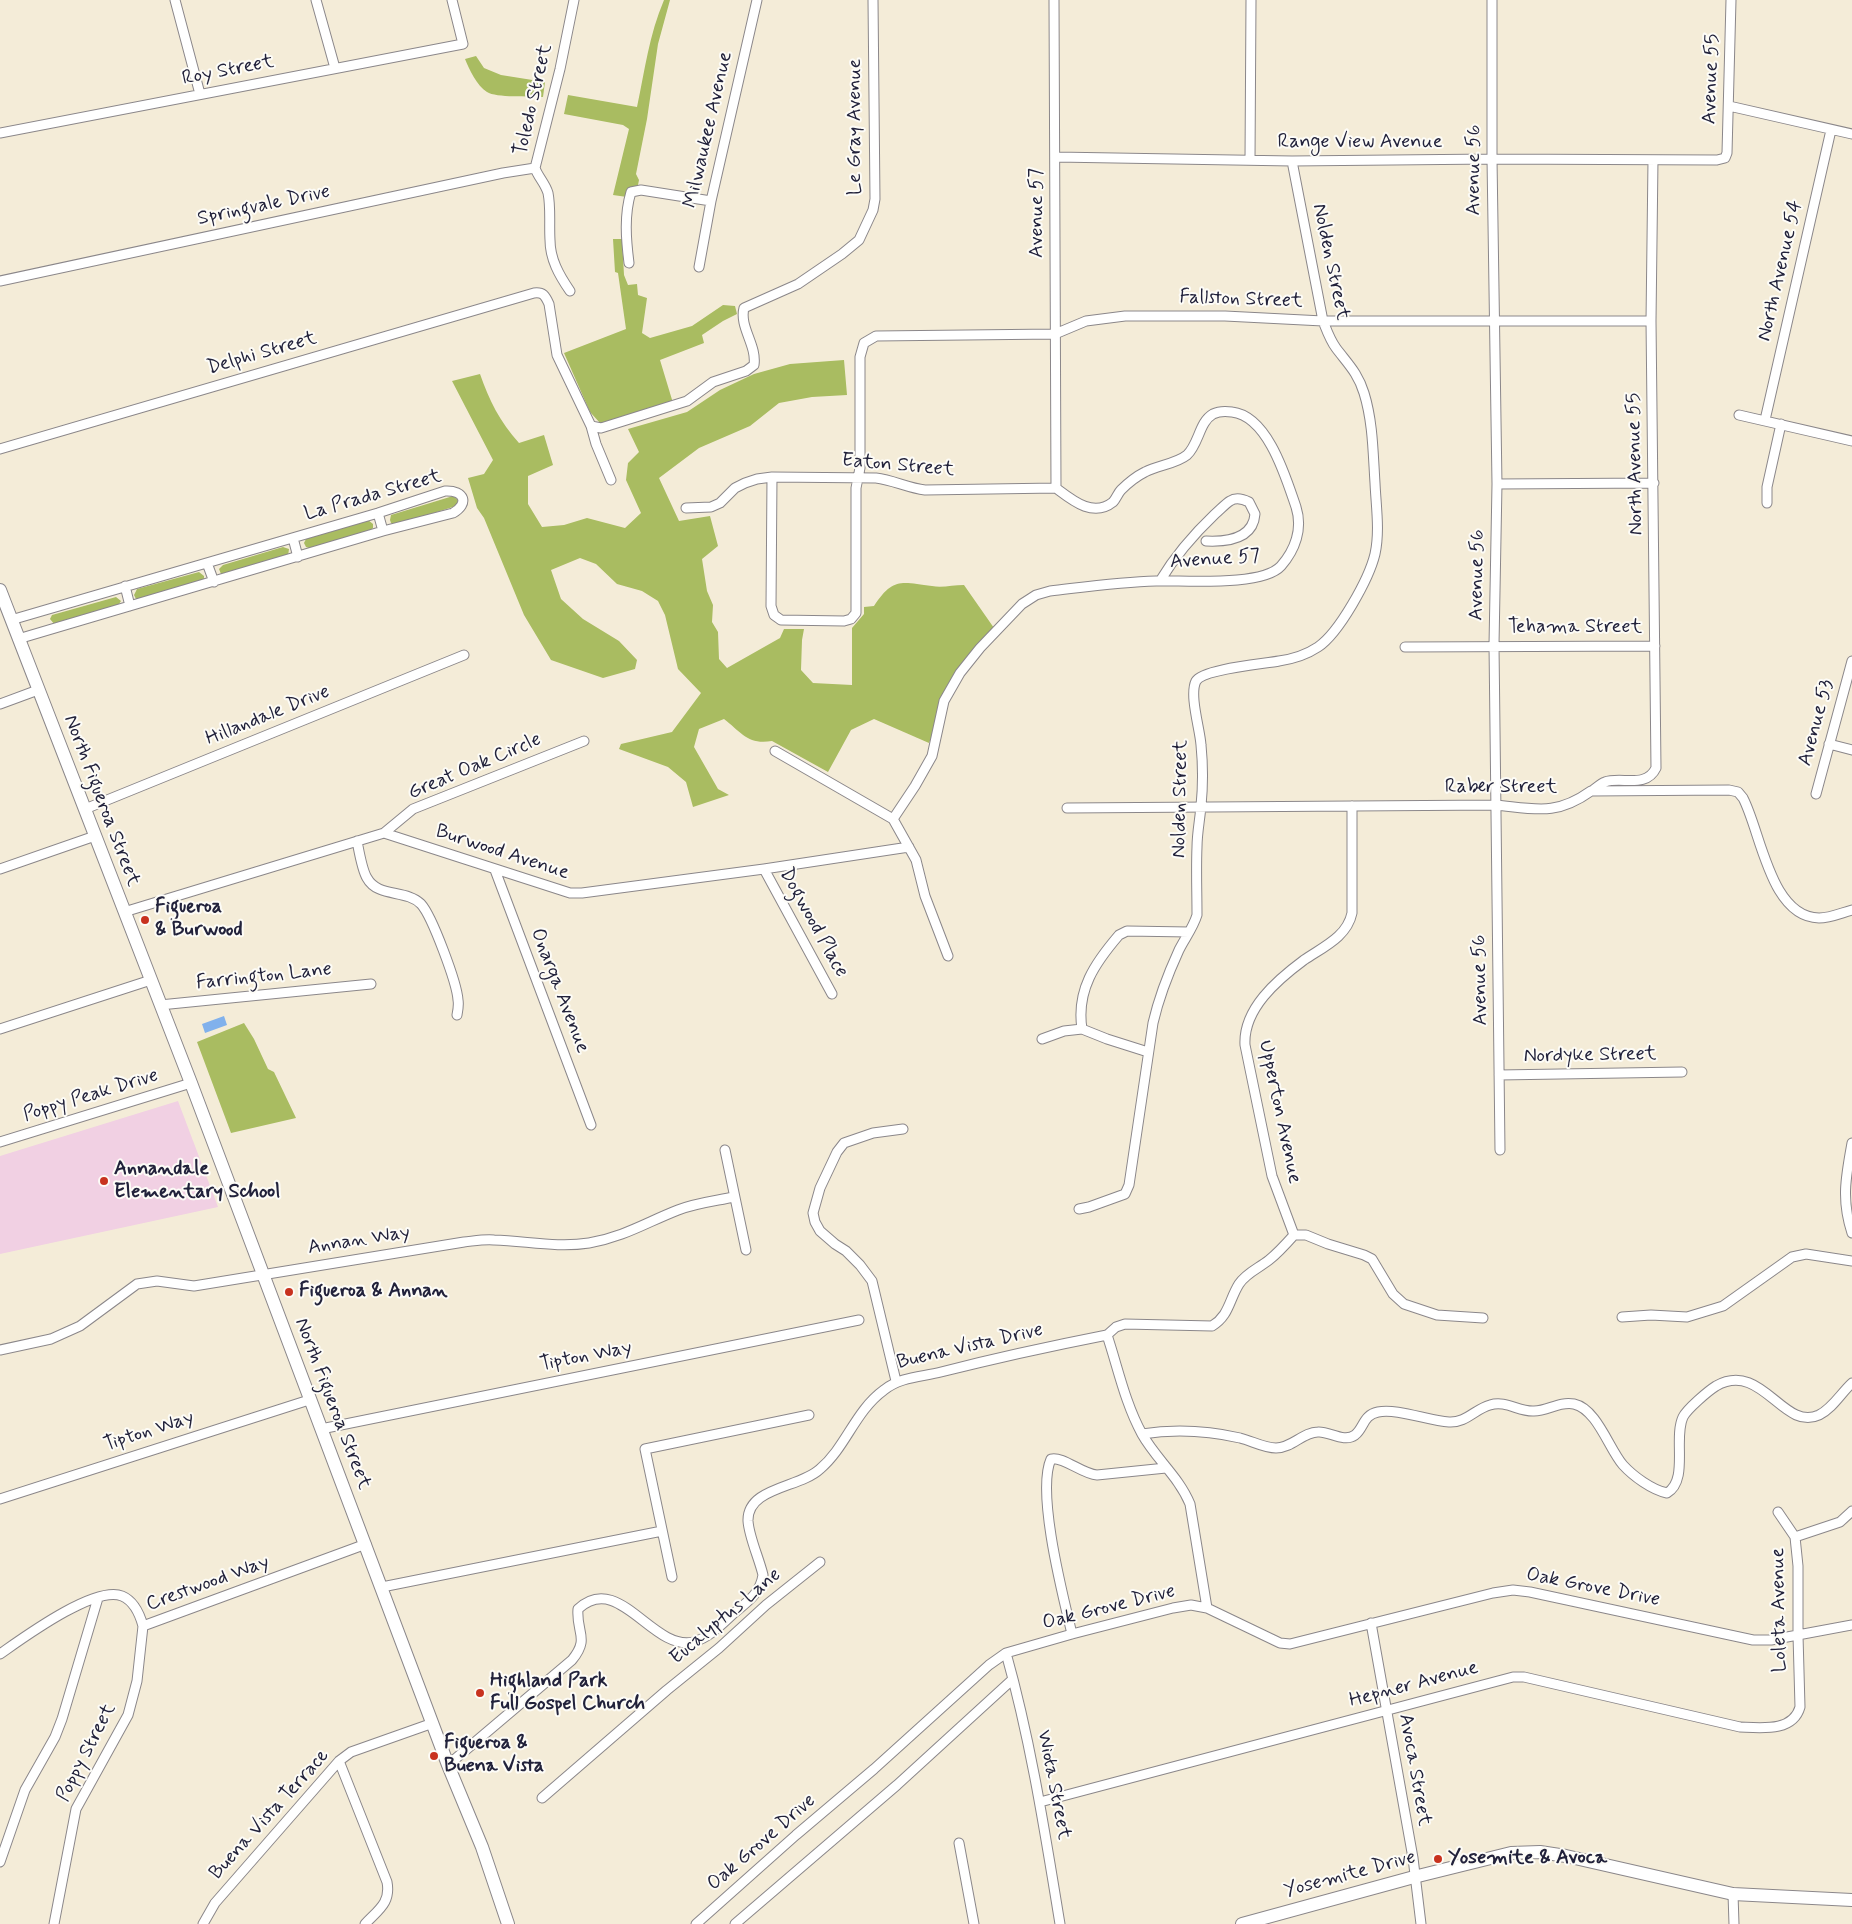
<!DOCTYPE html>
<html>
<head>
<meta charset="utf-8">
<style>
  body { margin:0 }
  canvas { display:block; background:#f4ecd8 }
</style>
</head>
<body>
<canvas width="1852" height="1924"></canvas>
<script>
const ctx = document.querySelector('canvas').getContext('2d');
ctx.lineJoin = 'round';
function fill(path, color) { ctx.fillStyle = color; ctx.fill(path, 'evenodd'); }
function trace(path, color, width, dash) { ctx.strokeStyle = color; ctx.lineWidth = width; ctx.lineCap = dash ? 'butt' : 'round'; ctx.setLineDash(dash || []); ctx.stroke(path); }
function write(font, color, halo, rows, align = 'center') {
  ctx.font = font + ' Mynerve,sans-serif'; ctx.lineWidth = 4; ctx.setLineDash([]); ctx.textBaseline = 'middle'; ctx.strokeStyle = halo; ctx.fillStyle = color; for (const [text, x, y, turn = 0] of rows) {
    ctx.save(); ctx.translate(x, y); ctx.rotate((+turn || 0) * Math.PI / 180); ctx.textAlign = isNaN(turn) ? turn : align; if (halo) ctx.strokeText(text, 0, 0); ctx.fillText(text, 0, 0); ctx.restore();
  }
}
const built = new Path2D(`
  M178,1101L218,1207L0,1254V1156Z`);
const green = new Path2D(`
  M664,0H670L658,44L647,119L636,174L639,180L638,185L627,197L613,195L629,129L623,125L564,114L568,95L637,107C645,70 649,35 664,0Z
  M476,56L484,68L501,75L545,82L543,97C530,96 496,98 487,92C477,86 469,69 465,59Z
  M613,239H622L624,275L628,285L637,284L638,295L647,298L642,333L650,338L692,326L723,305L735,306L737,314L723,321L702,335L704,343L660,360L673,403L600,423L590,412L564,353L626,329L618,273L615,272Z
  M844,360L847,395L812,397L779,403L750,426L699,448L659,478L679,521L710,516L718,546L702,559L707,591L713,605L712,622L718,632L719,659L727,668L780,638L784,629H804L802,640L801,670L813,683L852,685V628L864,614V607L874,606C893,577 901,582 932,586C942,588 953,585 964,585L994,628L958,670L929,743L874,719L851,730L828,772L772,741C748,745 742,733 724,719L699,729L694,747L718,789L729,795L693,807L686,782L668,767L619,749L621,744L672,732L701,693L678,669L665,615L658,601L642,591L617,584L596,564L580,558L551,570L561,599L583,619L619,641L637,660L635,669L603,678L551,660L524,615L484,518L477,508L468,478L484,474L493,460L452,381L480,374C489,400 500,422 519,443L544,435L553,465L528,476V504L542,527L564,525L587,518L625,528L641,513L626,480L628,463L639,452L628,429L687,412L720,390L754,374L790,364Z
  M453,496L458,500L456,506L395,525L391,523L390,520L391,515Z
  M368,520L373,524V528L370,531L312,549L306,547L304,543L306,539Z
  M283,547L289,549L288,556L224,575L221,574L219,569L223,565Z
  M199,572L204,576V579L201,582L140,601L136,599L134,595L137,589Z
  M116,597L121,601L117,607L55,625L50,619L52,615Z
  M244,1023L254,1039L268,1069L274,1072L296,1118L231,1133L197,1042Z`);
const water = new Path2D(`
  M224,1016L227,1025L205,1033L202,1024Z`);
const street = new Path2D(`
  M175,0L200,94
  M316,0L335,68
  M1054,0L1056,488
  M1492,0V159L1497,484L1494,645L1500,1150
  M1729,106L1852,134
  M0,133L463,44L452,0
  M1056,157L1292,161L1492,159L1717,160L1725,158L1727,153L1731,0
  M1250,160L1251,0
  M629,263C626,239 624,215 631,192L641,190L711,201
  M699,267L711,201L757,0
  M0,281L503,173L535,168
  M570,291C559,275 550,259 550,240C549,224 551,208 548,193C545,183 538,177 535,168L560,69L574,0
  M1739,415L1852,441
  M1765,420L1831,130
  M591,426L601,428L687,401L713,382L746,371L754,365C757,345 739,327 744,308L798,284L842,254L859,240L873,210L875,199L873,0
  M0,449L534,293C543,292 545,295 549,304L557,355L591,426L596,444L611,480
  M772,477L771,606L774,615L781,620L844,621L851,619L856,613V488L860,468V357L864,343L876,336L1055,334L1086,321L1125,316H1225L1323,321H1651
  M1497,484L1654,483
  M1767,503V487L1781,424
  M686,508L711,507L720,503L735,488L745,483L757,479L772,477L876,478C893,480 908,488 925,490L1056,488
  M378,513L383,531
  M293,538L298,557
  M207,563L214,582
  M1160,581C1175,556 1194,534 1215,514C1220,510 1225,504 1230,501C1236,497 1243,499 1249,502L1255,514C1253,539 1227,542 1206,541
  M125,586L130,606
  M11,620L378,513L445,491C465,490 469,504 453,513L383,531L18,639
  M1405,647L1655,646
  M0,704L38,690
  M1829,744L1852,750
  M775,751L893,819L916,860L925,896L948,956
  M1592,791C1596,788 1601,783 1605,782C1621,776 1646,789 1656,768L1651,321L1653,160
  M1816,794L1852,661
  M1067,808L1496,805C1536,809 1556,816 1591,791L1729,790L1738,792L1743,798C1761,832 1770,917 1819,918C1830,918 1841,913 1852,910
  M85,809L464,655
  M893,819L915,786L932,756L944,701L960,673L980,648L1022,604L1036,595L1050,591C1085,587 1120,582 1156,581C1183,580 1262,587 1281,566C1295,550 1303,529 1296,507C1286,478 1268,416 1232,412C1226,411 1219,411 1213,414C1199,422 1199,444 1187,455C1176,464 1158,465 1145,472C1137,476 1128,483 1121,490C1118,493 1116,499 1113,502C1093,518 1072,500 1056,488
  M384,833L413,809L584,741
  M357,841C359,851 362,870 367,878C378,898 406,889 421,904C432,916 457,983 458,1000C459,1005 458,1010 457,1015
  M0,869L95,836
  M764,869L832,994
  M495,870L591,1125
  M124,912L384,833L570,893H582L764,869L909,847
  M160,1005L371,984
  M0,1029L151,980
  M1082,1029C1076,990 1095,963 1119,935L1127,931L1189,932
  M1042,1039L1064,1031L1082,1029L1107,1039L1148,1052
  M1499,1075L1682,1072
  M0,1142L191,1083
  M1852,1143C1846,1176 1841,1200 1852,1233
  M725,1150L746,1250
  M1079,1209L1089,1207L1125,1194L1129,1185L1153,1023C1159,997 1168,974 1179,950C1185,938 1193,928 1197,915C1197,892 1196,870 1197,847C1197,833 1200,819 1201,806C1203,786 1203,765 1201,745C1200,729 1189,695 1196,681C1203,669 1263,664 1279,661C1293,659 1306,655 1318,647C1339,633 1369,579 1375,554C1380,531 1376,506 1375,483C1373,453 1373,422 1364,393C1358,373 1348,364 1336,348C1330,340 1327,331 1323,321L1292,161
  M1294,1235H1306L1328,1244L1364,1255L1372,1259L1393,1294L1404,1304L1437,1315L1483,1318
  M1622,1317L1651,1315L1687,1317L1723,1306L1792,1257L1806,1254L1852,1261
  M1107,1335L1116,1327L1125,1324L1212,1326C1229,1316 1229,1300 1239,1284C1246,1273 1259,1268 1269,1260C1278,1253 1286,1244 1294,1235L1272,1176L1245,1045C1243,1009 1277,980 1304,960C1323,947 1347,937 1352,913V806
  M1107,1335C1118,1368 1125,1403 1142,1434C1156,1459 1179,1477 1190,1504L1207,1608
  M0,1350L51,1339L80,1326L137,1284L157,1281L194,1286L464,1242C474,1241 485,1239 494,1240C527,1241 557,1248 589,1243C624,1237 647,1222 678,1210C696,1203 715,1201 734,1197
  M896,1381L872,1281L860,1265L846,1251L835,1244L820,1231L815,1222L813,1213L820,1188L837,1152L844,1143L873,1133L903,1129
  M321,1429L859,1320
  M1142,1434C1174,1429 1209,1431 1240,1438C1252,1441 1264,1448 1276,1448C1292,1448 1303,1432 1318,1432C1329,1431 1344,1443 1355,1435C1364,1428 1363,1415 1378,1412C1397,1408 1429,1421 1449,1422C1466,1423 1475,1409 1490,1405C1506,1400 1519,1412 1534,1411C1548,1411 1559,1401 1574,1404C1597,1409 1609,1449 1623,1465C1633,1476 1652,1490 1667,1493C1689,1480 1673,1438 1683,1417C1687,1409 1708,1391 1716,1386C1762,1360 1783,1432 1819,1415C1833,1408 1841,1393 1852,1383
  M0,1499L309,1400
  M1778,1512L1795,1537
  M672,1577L645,1449L809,1415
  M382,1587L662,1531
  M1371,1623L1413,1858L1421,1924
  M1072,1634C1063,1596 1036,1492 1051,1459C1063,1456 1082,1474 1097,1475L1166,1468
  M1006,1653C1031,1742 1045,1833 1060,1924
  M0,1654C23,1638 95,1585 122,1596C134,1601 140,1615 143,1626L366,1544
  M339,1761L387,1882C391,1903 378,1910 365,1924
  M448,1765L572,1660C590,1638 576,1633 578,1609C619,1571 652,1651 693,1642C709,1638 722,1624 734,1613C747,1602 760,1594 763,1575C759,1558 749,1537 748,1521C747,1487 800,1488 820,1469C846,1447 855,1411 884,1390C900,1377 921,1377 941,1372C996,1358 1051,1346 1107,1335
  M542,1798L667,1690L719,1648L766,1605L820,1562
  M1040,1802L1513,1677H1524L1740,1727C1762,1728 1793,1732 1800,1707L1798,1635V1566L1795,1537L1840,1522L1852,1511
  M959,1843L974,1924
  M0,1862L25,1790L55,1737L62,1719L98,1598
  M1733,1894L1734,1924
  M54,1924L76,1809L128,1715L137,1681L143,1626
  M203,1924L215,1903L339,1761L351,1752L433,1723
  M696,1924L796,1835L874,1769L989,1665L1006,1653L1072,1634L1173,1608L1191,1605L1207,1608L1280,1643L1290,1644L1493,1593L1513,1590L1530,1592L1753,1640H1771L1852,1625
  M735,1924L897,1785L1013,1679`);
const secondary = new Path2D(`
  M0,590L191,1083L448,1765L482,1847L508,1924
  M1242,1924L1414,1877L1511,1853L1540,1852L1566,1856L1733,1894L1852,1900`);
const markers = [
  [145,920,5,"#c8321e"],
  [104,1181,5,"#c8321e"],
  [289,1292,5,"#c8321e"],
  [480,1693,5,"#c8321e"],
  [434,1756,5,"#c8321e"],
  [1438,1859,5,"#c8321e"]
];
const streetNames = [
  ["Roy Street",228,71,-11],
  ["Avenue 55",1712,79,-88],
  ["Toledo Street",534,100,-77],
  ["Le Gray Avenue",856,127,-90],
  ["Milwaukee Avenue",709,130,-77],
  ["Range View Avenue",1360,143],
  ["Avenue 56",1475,170,-90],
  ["Springvale Drive",264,206,-12],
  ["Avenue 57",1038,213,-90],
  ["Nolden Street",1330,262,78],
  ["North Avenue 54",1781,271,-77],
  ["Fallston Street",1241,300,2],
  ["Delphi Street",262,354,-16],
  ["North Avenue 55",1636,464,-91],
  ["Eaton Street",898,466,5],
  ["La Prada Street",373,496,-16],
  ["Avenue 57",1215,560,-4],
  ["Avenue 56",1478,575,-89],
  ["Tehama Street",1575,628],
  ["Hillandale Drive",268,716,-22],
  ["Avenue 53",1817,723,-75],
  ["Great Oak Circle",475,767,-23],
  ["Raber Street",1501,788],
  ["Nolden Street",1181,799,-89],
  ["North Figueroa Street",101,801,69],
  ["Burwood Avenue",502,853,18],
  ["Dogwood Place",813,923,61],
  ["Farrington Lane",264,977,-6],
  ["Avenue 56",1481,980,-91],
  ["Onarga Avenue",559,991,69],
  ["Nordyke Street",1590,1056,-1],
  ["Poppy Peak Drive",91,1096,-17],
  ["Upperton Avenue",1279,1112,78],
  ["Annan Way",359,1241,-9],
  ["Buena Vista Drive",970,1347,-13],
  ["Tipton Way",586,1357,-11],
  ["North Figueroa Street",332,1404,69],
  ["Tipton Way",149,1432,-18],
  ["Crestwood Way",208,1584,-20],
  ["Oak Grove Drive",1593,1588,11],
  ["Oak Grove Drive",1109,1608,-14],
  ["Loleta Avenue",1780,1610,-91],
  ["Eucalyptus Lane",726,1617,-40],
  ["Hepner Avenue",1414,1685,-15],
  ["Poppy Street",87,1753,-63],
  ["Avoca Street",1414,1770,80],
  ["Wiota Street",1053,1785,79],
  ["Buena Vista Terrace",270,1815,-48],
  ["Oak Grove Drive",762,1843,-41],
  ["Yosemite Drive",1350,1875,-15]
];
const poiNames = [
  ["Figueroa",155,908],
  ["& Burwood",155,931],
  ["Annandale",114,1170],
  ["Elementary School",114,1193],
  ["Figueroa & Annan",299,1292],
  ["Highland Park",490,1682],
  ["Full Gospel Church",490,1705],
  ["Figueroa &",444,1744],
  ["Buena Vista",444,1767],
  ["Yosemite & Avoca",1448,1859]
];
fill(built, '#f1d0e3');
fill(green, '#a9bc61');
fill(water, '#81b1ec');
trace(street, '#8b878a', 11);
trace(secondary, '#8b878a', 14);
trace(street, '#fff', 9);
trace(secondary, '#fff', 12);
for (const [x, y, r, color] of markers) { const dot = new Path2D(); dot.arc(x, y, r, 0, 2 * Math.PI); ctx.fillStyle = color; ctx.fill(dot); trace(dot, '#fdfcf7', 2); }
write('20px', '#22223b', '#fdfcf7', streetNames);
write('bold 20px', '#22223b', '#fdfcf7', poiNames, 'left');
</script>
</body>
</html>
